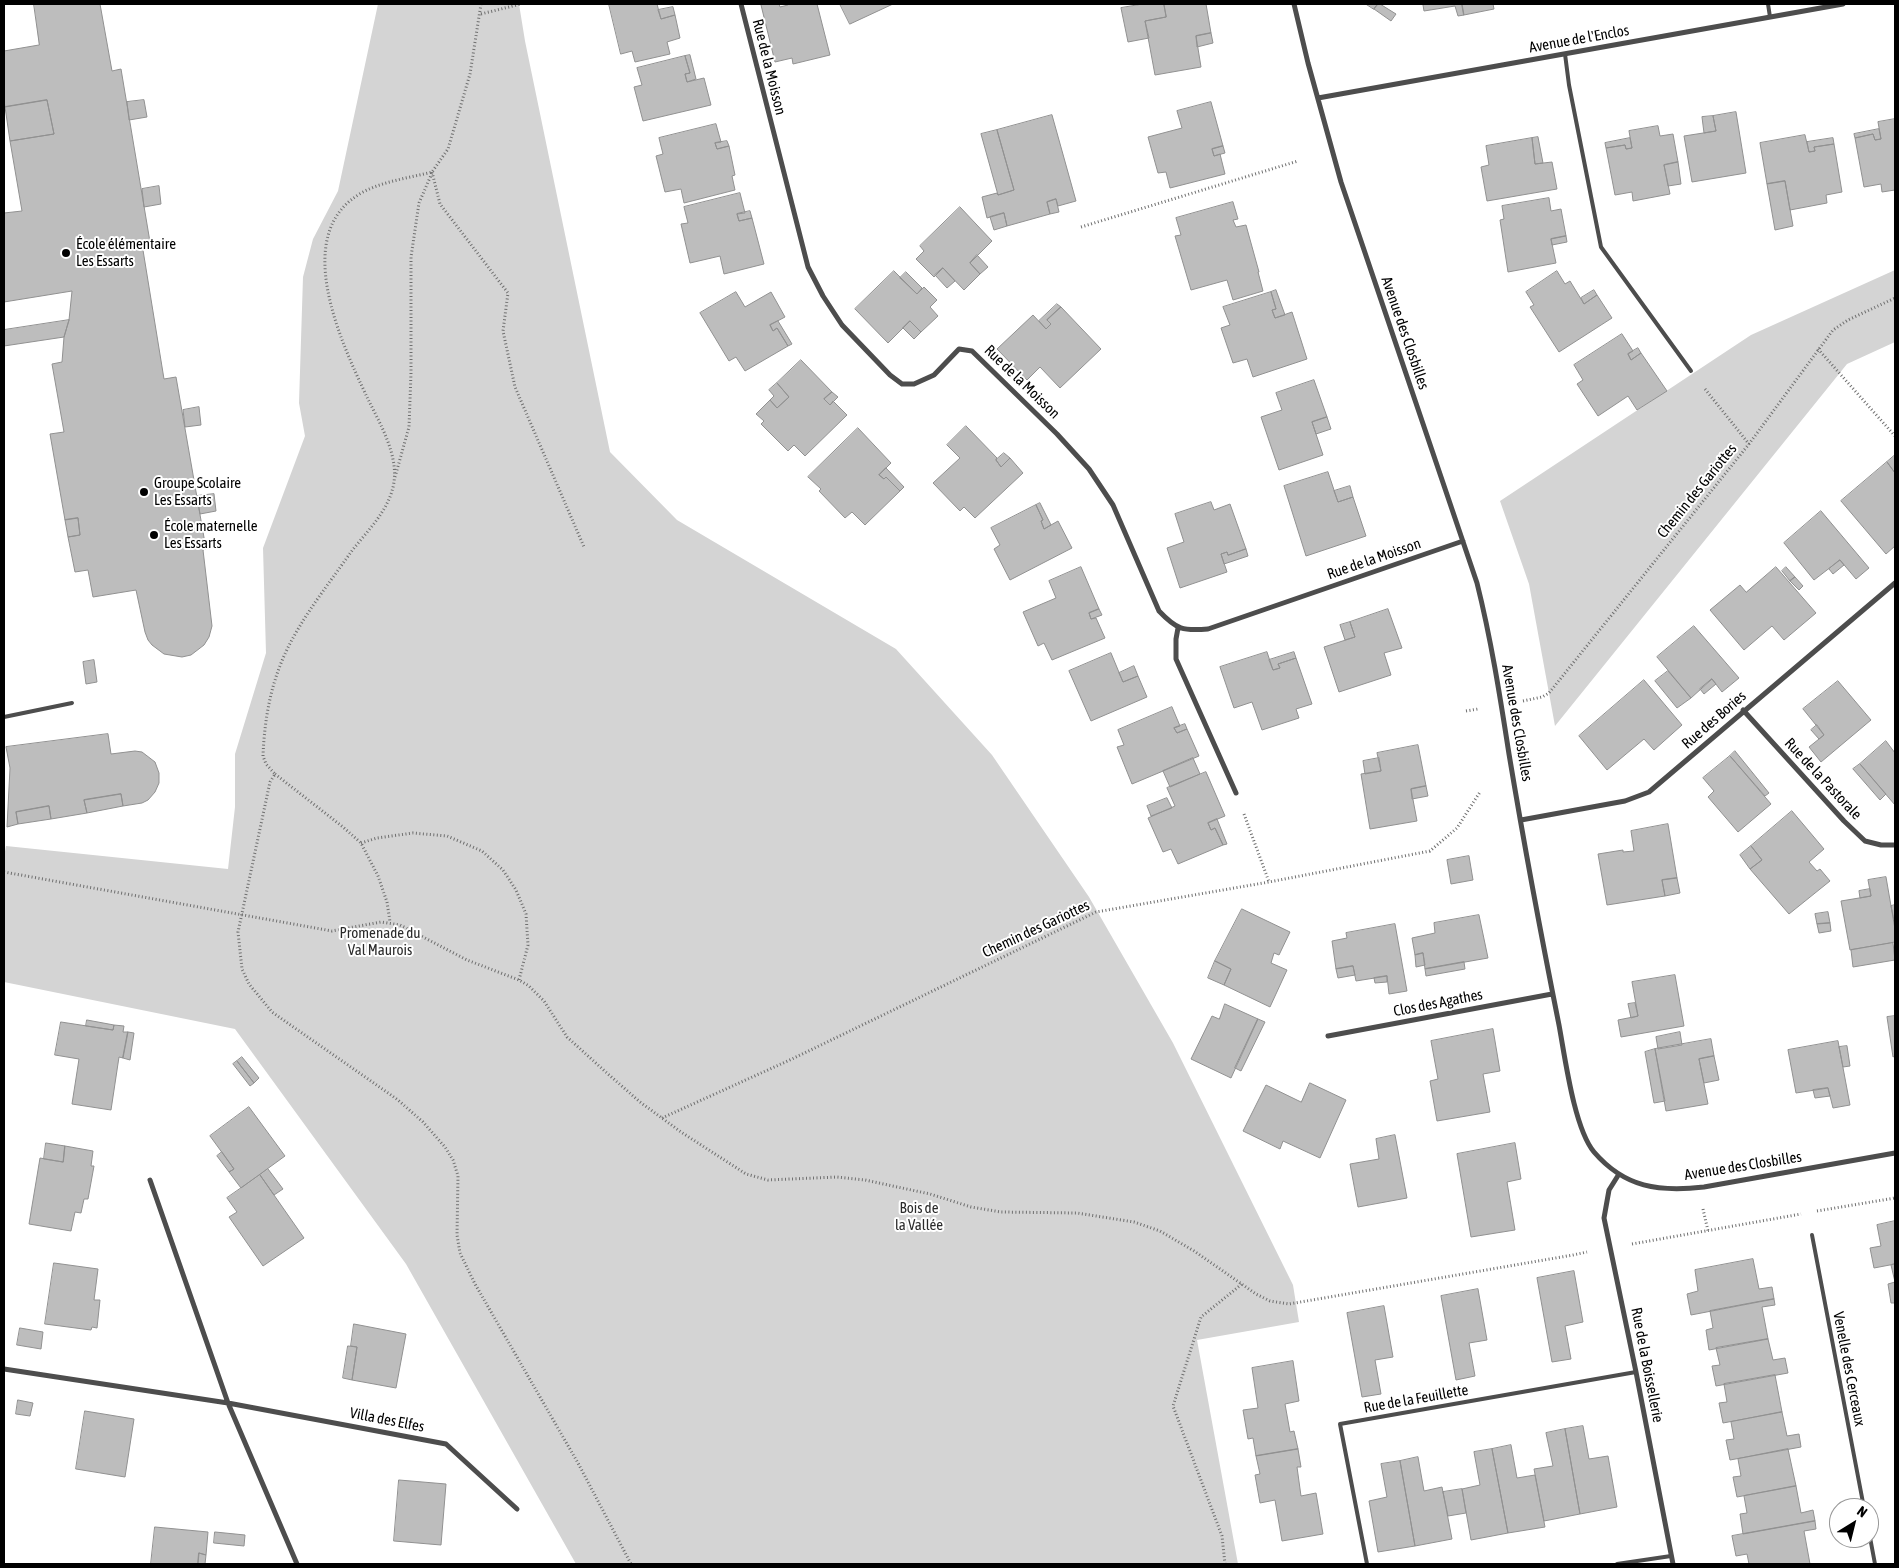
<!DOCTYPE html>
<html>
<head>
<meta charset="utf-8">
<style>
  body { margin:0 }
  #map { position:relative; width:1899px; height:1568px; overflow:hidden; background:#fff; font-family:"Asap Condensed",sans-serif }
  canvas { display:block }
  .frame { position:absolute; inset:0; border:5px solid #000; pointer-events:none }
  .north { position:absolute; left:1829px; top:1498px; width:50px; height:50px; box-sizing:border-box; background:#fff; border:1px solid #999; border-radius:50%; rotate:36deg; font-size:14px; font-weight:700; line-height:20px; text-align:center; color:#000 }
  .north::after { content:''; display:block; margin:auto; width:18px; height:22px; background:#000; clip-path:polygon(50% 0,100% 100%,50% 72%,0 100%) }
</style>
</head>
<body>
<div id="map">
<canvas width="1899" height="1568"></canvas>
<div class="frame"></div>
<div class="north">N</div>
</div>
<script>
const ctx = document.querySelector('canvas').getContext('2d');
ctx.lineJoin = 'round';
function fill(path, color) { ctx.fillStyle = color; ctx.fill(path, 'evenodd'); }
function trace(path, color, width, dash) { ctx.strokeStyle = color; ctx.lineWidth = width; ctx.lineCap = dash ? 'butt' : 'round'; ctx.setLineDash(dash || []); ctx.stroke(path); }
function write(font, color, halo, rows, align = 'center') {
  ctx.font = font + ' "Asap Condensed",sans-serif'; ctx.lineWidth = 4; ctx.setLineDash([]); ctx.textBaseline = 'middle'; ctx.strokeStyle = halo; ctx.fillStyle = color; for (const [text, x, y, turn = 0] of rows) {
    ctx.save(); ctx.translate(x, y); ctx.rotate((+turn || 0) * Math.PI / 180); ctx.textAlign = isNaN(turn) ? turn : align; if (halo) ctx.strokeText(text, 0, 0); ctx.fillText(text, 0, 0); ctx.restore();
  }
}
const green = new Path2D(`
  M378,4H519L525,41L610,452L677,520L896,649L992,755L1089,897L1173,1043L1293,1285L1299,1322L1197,1340L1238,1564H576L406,1264L235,1029L4,982V857L6,846L228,869L235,807V754L266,653L263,548L305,436L299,403L303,277L313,239L338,191Z
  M1895,270V342L1847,364L1555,726L1529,584L1500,501L1751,335Z`);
const building = new Path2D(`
  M34,4H100L112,71L121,69L150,242L142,244L164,379L176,377L206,549L203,550L212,626L209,637L204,645L191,655L182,657L164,654L152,645L148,640L145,632L136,590L93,597L88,570L75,572L68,537L80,535L78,518L65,520L50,434L64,432L52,364L62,362L64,337L69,320L72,291L4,302V213L22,211L10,141L54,134L47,100L5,107L4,101V51L39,45Z
  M609,4H657L661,19L675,15L680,38L667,42L670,54L635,62L632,51L621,54Z
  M768,4H779L780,7L788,5V4H817L830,55L793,64L792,58L775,62L761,5Z
  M840,4H893L850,24Z
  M1143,4H1164L1166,17L1145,21L1149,38L1128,42L1121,8Z
  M1164,4H1206L1211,33L1196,36L1201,67L1155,75L1145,21L1166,17Z
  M1366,4H1378L1374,9Z
  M1378,4H1380L1396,14L1391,21L1374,9Z
  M1432,4H1462L1464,15L1458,16L1455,6L1424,11L1423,5Z
  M1462,4H1493L1494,9L1464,15Z
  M673,7L675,15L661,19L658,10Z
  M1211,33L1213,43L1197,47L1196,36Z
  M690,55L696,79L687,82L685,74L690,73L685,56Z
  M685,56L690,73L685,74L687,82L704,78L711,105L643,121L634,87L642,85L637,68Z
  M47,100L54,134L10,141L5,107Z
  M144,100L147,117L129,120L127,102Z
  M1211,102L1223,146L1212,149L1214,156L1220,154L1225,174L1170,188L1166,172L1158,173L1148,137L1182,128L1177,111Z
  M1736,112L1746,173L1692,182L1684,136L1716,131L1713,116Z
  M1052,115L1076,201L1058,206L1056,199L1047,202L1050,214L1007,226L1004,213L987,218L982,197L997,193L998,195L1014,190L997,130Z
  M1713,116L1716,131L1704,133L1702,117Z
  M1895,119V190L1882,192L1881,184L1864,187L1855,138L1873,134L1875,140L1881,139L1878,122Z
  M716,124L721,142L715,143L717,149L729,146L735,175L732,176L735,190L684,203L681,189L665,192L656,156L663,154L659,138Z
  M1658,126L1660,136L1673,134L1678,162L1664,165L1670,194L1633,201L1632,192L1615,195L1606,148L1625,145L1626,149L1632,148L1629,131Z
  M1879,129L1881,139L1875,140L1873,134L1855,138L1854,134Z
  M997,130L1014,190L998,195L981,134Z
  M1805,135L1809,152L1815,151L1814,147L1834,144L1842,192L1826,195L1827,203L1790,210L1785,181L1767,184L1760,143Z
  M1538,137L1543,163L1535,164L1532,138Z
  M1532,138L1535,164L1552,162L1557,189L1487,201L1481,167L1489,165L1486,146Z
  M1630,138L1632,148L1626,149L1625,145L1606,148L1605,143Z
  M1833,138L1834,144L1814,147L1815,151L1809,152L1807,142Z
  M727,141L729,146L717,149L715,143Z
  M1223,146L1225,153L1214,156L1212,149Z
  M1678,162L1681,184L1668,186L1664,165Z
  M1785,181L1793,226L1775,230L1767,184Z
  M159,186L161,204L144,207L142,189Z
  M740,193L745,213L737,214L739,221L752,218L764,264L724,274L720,256L690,263L681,224L688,223L684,207Z
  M1549,198L1551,211L1561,209L1566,236L1551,239L1556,263L1508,272L1500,220L1504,219L1502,206Z
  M1056,199L1059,212L1050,214L1047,202Z
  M1233,202L1238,219L1233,220L1236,227L1246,225L1259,272H1258L1263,291L1233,300L1227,280L1191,290L1175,236L1181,235L1176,218Z
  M960,207L992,241L970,263L980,274L964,290L943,268L934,277L916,259L924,251L920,246Z
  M750,211L752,218L739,221L737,214Z
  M1004,213L1007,226L994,230L990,217Z
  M1566,236L1567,242L1552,245L1551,239Z
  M977,255L988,267L980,274L970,263Z
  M943,268L955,281L947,288L935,275Z
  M894,271L917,294L924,287L937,300L930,307L938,316L921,332L910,321L888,343L855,309Z
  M1557,271L1565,284L1570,281L1584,304L1597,295L1612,318L1559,352L1530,307L1534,305L1526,292Z
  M906,272L922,288L917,294L900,278Z
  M1276,290L1285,315L1275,318L1272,310L1276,309L1271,292Z
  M1594,290L1597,295L1584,304L1581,298Z
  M736,292L745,307L771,292L785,317L770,325L773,331L777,328L788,346L745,371L736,357L729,361L700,313Z
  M1271,292L1276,309L1272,310L1275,318L1292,312L1307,359L1253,377L1247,359L1233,363L1221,328L1230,325L1223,307Z
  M1057,304L1061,307L1047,320L1051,324L1046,329L1039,321Z
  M1061,307L1101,349L1060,388L1040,367L1027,380L997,349L1033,315L1046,329L1051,324L1047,320Z
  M69,320L64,337L4,346V330Z
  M778,321L792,344L788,346L777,328L773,331L770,325Z
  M910,321L921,332L914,339L903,328Z
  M1622,334L1633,351L1628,354L1631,360L1641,353L1667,391L1637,410L1628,396L1598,416L1577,384L1583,380L1574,365Z
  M1638,348L1641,353L1631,360L1628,354Z
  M801,360L832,392L824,399L830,405L833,401L847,415L805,456L794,445L788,451L761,424L764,421L756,414L770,400L777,408L789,397L777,383Z
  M1314,380L1327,417L1312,422L1323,455L1279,470L1261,417L1282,410L1276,393Z
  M777,383L789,397L777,408L770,400L774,396L769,390Z
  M832,392L838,397L830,405L824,399Z
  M199,407L201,425L185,427L183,410Z
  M1327,417L1331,429L1316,434L1312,422Z
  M966,426L997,458L996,460L1001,467L1010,458L1023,473L975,518L964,507L960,511L933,483L960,458L947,445Z
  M858,428L891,463L879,475L884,479L886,477L900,491L865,525L852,512L845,518L819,491L821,489L808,477Z
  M1004,453L1010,458L1001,467L996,460Z
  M1895,455V473L1887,462Z
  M1887,462L1895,473V546L1886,554L1841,501Z
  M886,468L904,487L900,491L886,477L884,479L879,475Z
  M1328,472L1338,502L1353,497L1366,536L1306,556L1284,486Z
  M1350,486L1353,497L1338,502L1334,491Z
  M214,494L216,511L200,514L197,496Z
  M1211,502L1214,510L1230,504L1246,549L1228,555L1227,552L1221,554L1227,572L1180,588L1167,548L1184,542L1175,514Z
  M1040,503L1051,525L1044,529L1041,521L1043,520L1036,505Z
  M1036,505L1043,520L1041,521L1044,529L1058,521L1072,548L1010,580L994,549L1000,545L991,528Z
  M1821,511L1869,568L1856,579L1840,560L1814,580L1784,543Z
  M78,518L80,535L68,537L65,520Z
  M1246,549L1248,556L1224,564L1221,554L1227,552L1228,555Z
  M1840,560L1844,565L1833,574L1829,569Z
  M1081,567L1099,609L1089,613L1091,619L1096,618L1105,638L1052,660L1044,643L1038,646L1023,612L1056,598L1049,581Z
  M1776,567L1816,613L1784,640L1772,626L1744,650L1710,610L1740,585L1746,592Z
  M1786,567L1795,577L1790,581L1782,571Z
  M1795,577L1803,586L1799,590L1790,581Z
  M1099,609L1102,615L1091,619L1089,613Z
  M1388,609L1402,648L1384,653L1391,675L1339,692L1324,647L1355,637L1350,622Z
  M1350,622L1355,637L1345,640L1340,625Z
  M1694,626L1739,678L1722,692L1712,679L1691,698L1657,657Z
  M1267,652L1273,670L1280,668L1278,664L1296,658L1312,704L1296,709L1299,718L1262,730L1252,702L1234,708L1220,667Z
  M1294,652L1296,658L1278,664L1280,668L1273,670L1269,660Z
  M1111,653L1123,682L1138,676L1147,697L1091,721L1069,671Z
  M94,660L97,682L86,684L83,662Z
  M1134,666L1138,676L1123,682L1119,673Z
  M1668,671L1691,698L1677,708L1655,681Z
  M1712,679L1716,684L1704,694L1700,689Z
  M1644,680L1682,725L1654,750L1644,739L1607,770L1579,736Z
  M1838,681L1871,720L1821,762L1809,747L1824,735L1803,709Z
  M1172,707L1180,726L1174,728L1177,733L1187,729L1199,756L1132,784L1117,747L1124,745L1118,730Z
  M1185,724L1187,729L1177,733L1174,728Z
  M1817,725L1824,735L1819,739L1811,730Z
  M108,734L111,754L135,751L142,752L155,762L159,773V783L155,792L148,800L142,803L123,806L121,794L84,800L87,813L51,819L49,806L16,812L18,824L7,827L10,768L6,747Z
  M1886,741L1895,753V805L1860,764Z
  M1418,745L1426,786L1411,789L1417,821L1370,829L1361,774L1381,771L1377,753Z
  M1735,751L1769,793L1765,796L1730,756Z
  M1730,756L1771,804L1738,832L1708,797L1714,791L1703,778Z
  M1193,758L1200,774L1170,787L1163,771Z
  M1379,758L1381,771L1365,774L1363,761Z
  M1860,764L1886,794L1880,800L1853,769Z
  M1206,772L1225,816L1208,823L1211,830L1215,828L1223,845L1178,864L1171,849L1163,852L1148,818L1175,806L1167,788Z
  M1426,786L1428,796L1412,799L1411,789Z
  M121,794L123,806L87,813L84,800Z
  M1167,798L1172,808L1151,816L1147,806Z
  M49,806L51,819L18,824L16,812Z
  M1792,811L1824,849L1809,862L1817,871L1820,869L1830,881L1789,914L1750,869L1762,860L1751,846Z
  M1217,819L1227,844L1223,845L1215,828L1211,830L1208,823Z
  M1668,824L1677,878L1662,880L1665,896L1607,905L1598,854L1623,850V852L1634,851L1631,831Z
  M1751,846L1762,860L1750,869L1740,855Z
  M1469,856L1473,880L1451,884L1447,860Z
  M1886,877L1895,929V942L1850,950L1841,901L1871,896L1868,880Z
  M1677,878L1680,893L1665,896L1662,880Z
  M1870,889L1871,896L1860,898L1859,891Z
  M1895,905V925L1891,906Z
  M1242,909L1290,932L1279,955L1274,953L1271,963L1287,970L1270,1007L1224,985L1231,969L1215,961Z
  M1828,912L1830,923L1817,924L1815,914Z
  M1479,915L1488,958L1425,969L1423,953L1415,955L1412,938L1435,933L1434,923Z
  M1830,923L1831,931L1819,933L1817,924Z
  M1395,924L1407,991L1389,994L1387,976L1356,981L1353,966L1336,969L1332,941L1347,938L1346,933Z
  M1893,943L1895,960L1853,967L1851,950Z
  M1423,953L1425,965L1416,967L1415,955Z
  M1215,961L1231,969L1224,985L1208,978Z
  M1464,962L1465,969L1426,976L1425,969Z
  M1353,966L1355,975L1338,978L1336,969Z
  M1675,975L1684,1026L1621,1037L1618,1020L1638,1016L1632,982Z
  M1387,976V982L1375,983L1374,978Z
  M1635,1003L1638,1016L1631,1018L1628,1004Z
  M1225,1004L1258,1019L1231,1078L1191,1059L1212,1016L1219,1019Z
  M1895,1016V1056L1893,1057L1887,1017Z
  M1258,1019L1265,1022L1241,1071L1235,1068Z
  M87,1020L114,1025L113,1030L86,1026Z
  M61,1022L113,1030L114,1025L124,1026L123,1032H128L123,1058L119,1057L111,1110L72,1104L79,1059L55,1055Z
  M1493,1029L1500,1071L1483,1074L1490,1112L1437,1121L1430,1081L1438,1079L1431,1041Z
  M128,1032L134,1033L130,1060L123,1058Z
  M1680,1032L1682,1045L1658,1049L1656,1037Z
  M1711,1039L1714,1056L1699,1059L1708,1104L1666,1111L1655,1049Z
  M1838,1041L1850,1105L1833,1108L1828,1088L1796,1093L1788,1050Z
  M1847,1046L1850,1066L1843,1067L1839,1047Z
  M1655,1049L1665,1101L1654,1103L1645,1052Z
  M1714,1056L1719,1080L1704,1083L1699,1059Z
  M242,1057L259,1078L254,1083L237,1061Z
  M237,1061L254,1083L250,1086L233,1064Z
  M1310,1083L1346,1100L1320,1158L1283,1141L1280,1149L1243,1131L1266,1085L1301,1102Z
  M1828,1088L1830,1096L1815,1098L1813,1090Z
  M249,1107L285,1156L241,1188L229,1172L234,1169L210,1136Z
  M1395,1135L1407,1198L1358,1207L1350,1164L1379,1159L1376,1139Z
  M46,1143L65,1146L63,1162L44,1159Z
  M1515,1143L1521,1179L1507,1182L1515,1230L1471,1237L1457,1154Z
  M65,1146L93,1151L91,1166H94L88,1199H84L81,1213L75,1212L71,1231L29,1224L40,1158L63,1162Z
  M222,1152L234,1169L229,1172L217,1156Z
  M268,1169L283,1189L274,1195L260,1175Z
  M260,1175L304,1238L263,1266L229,1217L237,1212L227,1198Z
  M1895,1221V1264L1874,1268L1870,1248L1881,1246L1877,1225Z
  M1753,1259L1759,1289L1772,1287L1774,1299L1691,1315L1687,1294L1698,1291L1695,1270Z
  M54,1263L98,1269L94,1300H100L97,1328L92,1327L91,1330L45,1324Z
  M1895,1264V1303H1891L1888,1284L1895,1282L1891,1265Z
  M1574,1271L1583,1322L1565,1326L1571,1359L1552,1362L1537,1278Z
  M1478,1289L1487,1340L1469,1343L1475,1376L1456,1380L1441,1296Z
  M1774,1299L1775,1305L1762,1307L1768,1339L1709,1350L1706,1330L1713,1328L1710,1311Z
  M1384,1306L1393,1357L1375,1360L1381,1394L1362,1397L1347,1313Z
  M354,1324L406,1334L396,1388L352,1380L357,1347L351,1346Z
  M20,1328L43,1332L41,1349L17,1345Z
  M1768,1339L1773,1360L1785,1358L1788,1373L1716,1386L1712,1366L1720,1365L1716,1348Z
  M348,1346L357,1347L352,1380L343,1378Z
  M1293,1361L1299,1401L1285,1404L1290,1432L1294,1431L1298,1449L1256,1456L1253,1438L1248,1439L1243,1410L1258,1408L1252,1368Z
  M1775,1375L1782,1412L1723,1423L1719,1403L1727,1402L1724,1384Z
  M18,1400L33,1403L30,1416L16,1414Z
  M85,1411L134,1419L125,1477L76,1469Z
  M1782,1412L1787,1436L1799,1434L1801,1447L1730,1460L1726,1440L1734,1439L1731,1422Z
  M1583,1426L1589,1459L1608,1456L1617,1507L1580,1514L1565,1429Z
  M1565,1429L1580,1514L1544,1521L1534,1469L1553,1466L1546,1433Z
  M1511,1445L1517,1478L1535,1475L1545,1527L1508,1533L1492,1449Z
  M1298,1449L1301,1467H1297L1301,1496L1316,1493L1323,1534L1282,1541L1275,1500L1260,1503L1255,1475L1260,1474L1256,1456Z
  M1492,1449L1508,1533L1471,1540L1462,1489L1480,1485L1474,1452Z
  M1788,1449L1796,1486L1737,1497L1733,1477L1741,1476L1738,1459Z
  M1418,1457L1424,1491L1442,1487L1452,1539L1415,1546L1400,1461Z
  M1400,1461L1415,1546L1378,1552L1369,1501L1387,1497L1381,1464Z
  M399,1480L446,1484L441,1545L394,1541Z
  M1796,1486L1801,1513L1813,1510L1815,1521L1743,1534L1740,1514L1747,1513L1744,1496Z
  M1462,1489L1466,1513L1448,1516L1443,1492Z
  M1815,1521L1816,1529L1804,1531L1810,1564H1749L1747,1554L1736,1556L1732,1536Z
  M155,1527L208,1532L206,1555L199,1553L198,1564H151Z
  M215,1532L245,1535L244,1546L214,1543Z
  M199,1553L206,1555L205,1564H198Z`);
const path = new Path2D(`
  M481,4L470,74L448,149L432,172C409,178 384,181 363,192C289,232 341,342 367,397C379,422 398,453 394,482C390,510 367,531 351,552C324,591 292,629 277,674C268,700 264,729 263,756L266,764L275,774L270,782L238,932L242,969L249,984L272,1012L398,1100L423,1122L445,1147L453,1160L458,1176L457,1235L460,1253L475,1284L578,1463L631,1564
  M481,14L521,4
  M432,172L440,204L508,293L503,331L515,387L584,547
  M1081,227L1298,161
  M1818,349L1895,436
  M1705,389L1749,444
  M395,477L409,427L411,373V257L419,203L432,173
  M1523,701L1542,697L1549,693L1749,444L1833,330L1848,320L1895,298
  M1466,711L1478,709
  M275,774L343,827L361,843L378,876L387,902L390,922
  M1244,814L1269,882
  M361,843L377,838L413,833L447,836L482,851L503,870L516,890L526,914L528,945L519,980
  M4,872L332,931L381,922L400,925L467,960L519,980L529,986L544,1001L567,1037L608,1074L640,1102L681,1132L746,1174L768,1180L837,1177L865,1180L930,1194L971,1207L1001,1212L1077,1213L1134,1222L1160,1231L1194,1251L1256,1294L1270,1301L1289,1304L1573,1255L1587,1252
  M662,1118L792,1059L1096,912L1269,882L1430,851L1457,828L1480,792
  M1703,1209L1708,1231
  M1817,1211L1895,1198
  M1632,1244L1801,1214
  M1225,1564L1222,1536L1173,1406L1201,1317L1242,1284`);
const lane = new Path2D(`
  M1768,4L1770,17
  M1565,54L1569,85L1601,247L1691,371
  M4,717L72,703
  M1812,1235L1864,1508
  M1869,1532L1875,1564
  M1367,1564L1340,1424L1636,1372
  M1617,1564L1671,1556`);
const street = new Path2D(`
  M741,4L808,267L823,296L842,325L890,375L902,384H914L934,375L959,349L972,351L1057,434L1089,469L1113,505L1159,611C1177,630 1183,631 1208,629L1463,541
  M1294,4L1308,63L1341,182L1477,583C1491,639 1500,696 1509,754C1524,844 1541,935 1559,1025C1565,1057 1574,1128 1594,1152C1625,1188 1659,1192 1704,1187L1895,1153
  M1318,98L1843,4
  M1178,628L1176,639V659L1236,793
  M1743,710L1844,821L1865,841L1881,845H1895
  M1521,820L1625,801L1649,792L1895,583
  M1328,1036L1552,994
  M1619,1174L1609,1190L1604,1218L1636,1372L1673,1564
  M150,1180L228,1403L297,1564
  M4,1369L228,1403L446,1444L517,1509`);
const markers = [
  [66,253,5,"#000"],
  [144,492,5,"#000"],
  [154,535,5,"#000"]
];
const streetNames = [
  ["Avenue de l'Enclos",1579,39,-10],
  ["Rue de la Moisson",769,67,76],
  ["Avenue des Closbilles",1405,333,71],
  ["Rue de la Moisson",1022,382,44],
  ["Chemin des Gariottes",1697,491,-51],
  ["Rue de la Moisson",1374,559,-19],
  ["Rue des Bories",1714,720,-41],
  ["Avenue des Closbilles",1517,723,80],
  ["Rue de la Pastorale",1823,779,47],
  ["Chemin des Gariottes",1036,929,-25],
  ["Clos des Agathes",1438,1003,-11],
  ["Avenue des Closbilles",1743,1166,-9],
  ["Rue de la Boissellerie",1647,1365,79],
  ["Venelle des Cerceaux",1849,1369,79],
  ["Rue de la Feuillette",1416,1399,-10],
  ["Villa des Elfes",387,1420,11]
];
const poiNames = [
  ["École élémentaire",76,244],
  ["Les Essarts",76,261],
  ["Groupe Scolaire",154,483],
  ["Les Essarts",154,500],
  ["École maternelle",164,526],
  ["Les Essarts",164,543]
];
const parkNames = [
  ["Promenade du",380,933],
  ["Val Maurois",380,950],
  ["Bois de",919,1208],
  ["la Vallée",919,1225]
];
fill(green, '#d4d4d4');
fill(building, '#bdbdbd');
trace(building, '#919191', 1);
trace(path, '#6f6f6f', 3, [1, 2.5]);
trace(lane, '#4d4d4d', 4);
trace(street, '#4d4d4d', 5);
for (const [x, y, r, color] of markers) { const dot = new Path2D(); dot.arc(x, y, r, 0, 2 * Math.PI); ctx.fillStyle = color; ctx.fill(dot); trace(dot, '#fff', 2); }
write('15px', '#000', '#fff', streetNames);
write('15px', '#000', '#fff', poiNames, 'left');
write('15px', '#2b2b2b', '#fff', parkNames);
</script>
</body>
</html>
